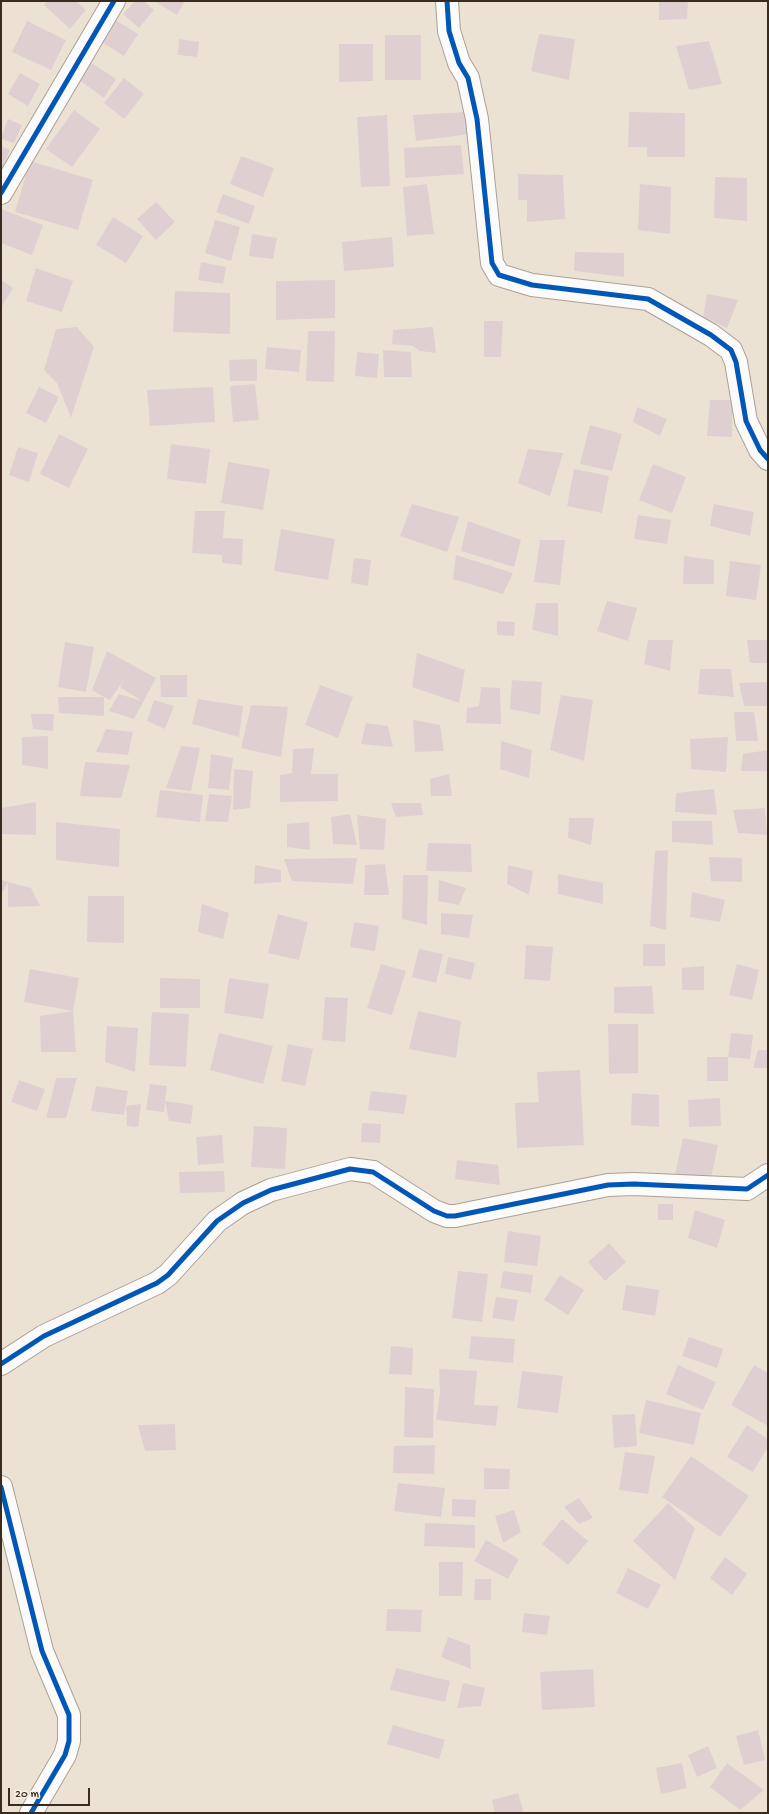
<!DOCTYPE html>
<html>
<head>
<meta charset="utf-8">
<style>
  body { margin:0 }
  #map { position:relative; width:769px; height:1814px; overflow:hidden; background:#ece2d4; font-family:"Gochi Hand",sans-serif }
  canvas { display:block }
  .frame { position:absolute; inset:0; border:2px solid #3b2a1e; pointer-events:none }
  .scale { position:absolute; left:8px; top:1788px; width:82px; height:18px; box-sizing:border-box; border:2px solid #3b2a1e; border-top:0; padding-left:5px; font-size:12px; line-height:14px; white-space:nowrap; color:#3b2a1e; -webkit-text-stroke:3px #fcf5e5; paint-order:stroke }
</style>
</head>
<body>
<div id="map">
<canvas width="769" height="1814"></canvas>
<div class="frame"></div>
<div class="scale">20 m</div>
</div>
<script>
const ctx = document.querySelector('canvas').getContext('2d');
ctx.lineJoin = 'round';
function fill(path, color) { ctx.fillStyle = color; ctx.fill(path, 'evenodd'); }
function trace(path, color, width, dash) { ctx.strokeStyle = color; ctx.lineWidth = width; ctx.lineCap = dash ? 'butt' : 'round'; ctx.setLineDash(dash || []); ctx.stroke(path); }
const building = new Path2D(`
  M47,1H76L86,10L70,29L44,5Z
  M135,1H144L154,10L139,28L123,14Z
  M154,1H185L177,15Z
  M659,1H688L687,19L659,20Z
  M114,19L138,34L124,56L100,41Z
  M27,21L66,40L51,70L12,52Z
  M539,34L575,39L569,80L531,71Z
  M385,35H421V80H385Z
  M179,39L199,42L197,57L178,55Z
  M709,41L722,84L689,90L676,46Z
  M339,44H373V81L339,82Z
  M84,58L116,79L104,98L72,75Z
  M20,73L40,84L28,106L8,94Z
  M124,78L144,94L124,119L104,103Z
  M74,110L100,129L72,167L46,149Z
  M465,112L471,134L416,141L413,115Z
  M629,112L685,113V157H647V147H628Z
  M387,115L390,186L361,187L357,117Z
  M8,119L22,125L14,143L1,139Z
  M461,145L464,174L405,178L404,148Z
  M1,146L10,150L1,172Z
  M241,156L274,168L263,197L230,184Z
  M30,161L93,180L78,230L15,212Z
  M518,174L563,175L565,219L527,222V200H518Z
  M715,177L747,178V221L714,218Z
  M427,184L434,234L407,236L403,187Z
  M640,184L671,187L670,234L638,230Z
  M223,194L255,206L249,224L216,212Z
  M156,202L175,222L156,240L137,219Z
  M1,209L43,225L32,255L1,243Z
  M113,217L143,236L126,263L96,245Z
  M215,220L240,227L231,261L205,253Z
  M252,234L277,238L273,259L249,256Z
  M392,237L394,267L344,271L342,242Z
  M575,252L624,253V277L574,271Z
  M201,262L226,267L223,284L198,280Z
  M36,268L73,281L62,312L26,301Z
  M1,280L13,288L1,308Z
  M335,280V318L276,320V281Z
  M175,291L230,293V334L173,332Z
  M707,294L738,300L727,328L703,317Z
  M484,321H503L501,357H484Z
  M77,327L94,347L71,418L57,383L44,370L56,329Z
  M433,327L436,353L420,351L413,346L392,344L393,330Z
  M308,331H335L334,382L306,381Z
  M267,347L301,350L299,372L265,369Z
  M383,350L411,352L412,377H384Z
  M357,352L379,354L377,378L355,376Z
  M257,359V381H230L229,360Z
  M255,384L259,420L233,422L230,386Z
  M39,387L59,397L46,423L26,413Z
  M213,387L215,422L150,426L147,390Z
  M710,400H732V437L707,436Z
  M637,407L667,419L660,436L633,422Z
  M590,425L622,434L612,471L580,464Z
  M59,434L88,449L69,488L40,474Z
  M171,444L210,449L206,484L167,479Z
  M18,447L38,453L29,482L9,475Z
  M528,449L563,453L550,496L518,483Z
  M228,462L270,469L263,510L221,503Z
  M653,464L686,477L672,513L639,500Z
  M574,469L609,476L602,513L567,506Z
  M412,504L459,517L447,552L400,536Z
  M714,504L754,512L750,536L710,526Z
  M195,511H225L223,538L243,539L242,565L222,563V555L192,553Z
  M638,515L671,520L667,544L634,539Z
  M468,521L521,540L514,567L461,551Z
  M281,529L335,539L328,580L274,571Z
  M540,540H565L560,585L534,582Z
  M456,555L513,573L503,594L453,579Z
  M684,556L714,560V584H683Z
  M354,558L371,560L368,586L351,583Z
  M730,561L761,565L756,600L726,596Z
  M607,601L637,608L628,641L597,631Z
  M536,603H558V636L532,630Z
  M497,621L515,622L514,636L497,635Z
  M648,640H673L670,671L644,664Z
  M747,640H768V663H750Z
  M65,642L94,647L86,692L58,687Z
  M107,651L156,678L134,719L109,711L119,694L142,701L120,687L125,678L110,700L104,697V716L59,713L58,697H104L92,690Z
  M417,653L465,670L459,703L412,687Z
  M700,669H731L734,697L698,694Z
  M160,675H187V697H161Z
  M512,680L542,682L540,715L510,709Z
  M768,682V706H744L739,683Z
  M320,685L353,697L338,738L305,725Z
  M481,687L500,688L501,724L466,723L467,708L479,706Z
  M561,695L593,700L584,761L550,750Z
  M198,699L243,706L239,737L192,724Z
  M154,700L174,706L165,729L147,721Z
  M251,705L288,707L281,757L241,748Z
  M734,712H754L758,741H736Z
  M31,714H54L53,731L33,729Z
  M413,720L440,725L444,751L415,752Z
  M366,723L388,726L393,747L361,744Z
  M106,729L133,732L128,755L96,752Z
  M48,736V769L22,765V737Z
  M728,737L726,772L691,769L690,739Z
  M501,741L532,750L529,778L500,769Z
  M181,746L200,748L191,791L166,788Z
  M314,748L311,774H338V801L280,802V775L292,773L293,749Z
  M768,750V771H741L743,754Z
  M211,754L233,758L229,790L208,788Z
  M85,762L130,765L121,798L80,796Z
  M234,769L253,771L250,808L233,810Z
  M449,774L452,796H431L430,779Z
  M714,789L717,815L675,812L676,793Z
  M160,790L203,795L200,822L156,817Z
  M209,794L232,796L228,822L205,821Z
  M36,802V835L1,834V808Z
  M391,803H421L423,815L396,817Z
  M765,808L767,835L738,833L733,810Z
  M350,814L357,845L333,844L331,817Z
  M357,815L386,819L384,850L360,849Z
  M569,818H594L591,845L568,838Z
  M672,821H712L713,845L672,842Z
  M56,822L120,829L119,867L56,860Z
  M309,822L310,850L287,847V824Z
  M428,843L471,844L472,872L426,871Z
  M668,850L666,930L650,926L655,851Z
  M709,857L742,858V882L711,881Z
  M357,858L353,884L292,881L284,859Z
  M385,864L389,895H364L365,865Z
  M255,865L281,870V882L254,884Z
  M508,865L533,871L529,895L507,884Z
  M558,874L603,883V904L558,894Z
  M403,875H428L427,925L402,919Z
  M1,880L8,882L1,895Z
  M439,880L466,888L459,905L438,901Z
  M8,882L31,888L40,906L8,907Z
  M692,892L725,900L720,922L690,917Z
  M88,896H124V943L87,942Z
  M202,904L229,913L223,939L198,932Z
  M441,913L473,915L469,938L441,934Z
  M278,914L308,922L299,960L268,953Z
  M354,922L379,926L375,951L350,947Z
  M643,944H665V966H643Z
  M526,945L553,947L550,981L524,979Z
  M419,949L443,954L436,983L412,977Z
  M448,957L475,963L471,980L445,974Z
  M381,964L406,971L392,1015L367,1008Z
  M737,964L759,970L752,1000L729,995Z
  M704,966V990H682V968Z
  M30,969L79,978L73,1011L24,1002Z
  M160,978L200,979V1008H160Z
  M229,978L269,984L263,1019L224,1013Z
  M652,986L654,1014L614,1013V987Z
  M325,997L348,998L345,1042L322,1040Z
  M73,1011L76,1052H41L40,1016Z
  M418,1011L461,1021L456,1058L409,1049Z
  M152,1012L189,1014L186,1067L149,1065Z
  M608,1024H638V1073L609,1074Z
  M107,1026L138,1028L135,1072L105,1062Z
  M219,1033L273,1046L263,1084L210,1070Z
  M731,1033L753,1035L750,1059L728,1057Z
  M288,1044L313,1049L305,1086L281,1081Z
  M758,1050H768V1068H753Z
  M707,1057H728V1081H707Z
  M580,1070L584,1145L517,1148L515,1103L539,1102L537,1072Z
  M56,1078H77L66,1118H46Z
  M19,1080L45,1089L37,1111L11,1102Z
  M150,1084L167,1086L165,1101L193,1105L191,1124L169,1121L165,1101L164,1112L146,1110Z
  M96,1086L128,1091L124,1115L91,1111Z
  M371,1091L407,1095L404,1114L368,1110Z
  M632,1093L659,1095V1127L631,1125Z
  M720,1098L721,1126L689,1127L688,1100Z
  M141,1104L138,1127L127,1126L126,1106Z
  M362,1123L381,1124L380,1143L361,1142Z
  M254,1126L287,1128L285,1169L251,1167Z
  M222,1135L224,1163L198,1165L196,1137Z
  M683,1138L718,1145L710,1182L675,1175Z
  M457,1160L498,1165L500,1185L455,1179Z
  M224,1171L225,1192L180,1193L179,1172Z
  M658,1204H673V1220H658Z
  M695,1210L725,1220L717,1248L688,1238Z
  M508,1231L541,1236L537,1266L504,1262Z
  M609,1243L626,1262L605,1281L588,1262Z
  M458,1271L488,1274L482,1322L452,1318Z
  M503,1271L533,1275L531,1293L500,1288Z
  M560,1275L584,1290L568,1315L544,1300Z
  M626,1285L659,1290L655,1316L622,1310Z
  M496,1297L518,1300L514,1321L492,1318Z
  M471,1336L515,1339L513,1363L469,1359Z
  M689,1337L723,1349L717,1368L682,1356Z
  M391,1346L413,1348L412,1375L389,1374Z
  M678,1365L716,1382L703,1410L666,1394Z
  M754,1365L768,1373V1426L731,1405Z
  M439,1369L477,1371L474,1405L498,1406L496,1426L436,1420L440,1392Z
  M522,1371L563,1376L558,1413L517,1408Z
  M405,1387L434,1389L433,1438L404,1437Z
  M646,1400L701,1413L694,1445L639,1433Z
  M635,1414L637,1446L614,1448L612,1415Z
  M175,1424L176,1450L145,1451L138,1425Z
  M747,1425L768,1439V1447L753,1472L727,1457Z
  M435,1445L434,1474L393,1473L394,1446Z
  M625,1452L655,1456L648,1494L619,1490Z
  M691,1456L749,1496L720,1537L662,1497Z
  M484,1468L510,1469L509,1489H484Z
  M398,1483L445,1488L441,1517L394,1511Z
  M579,1498L593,1518L579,1524L564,1507Z
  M452,1499L476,1500L475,1517L452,1516Z
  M668,1503L695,1528L675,1580L633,1541Z
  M514,1510L521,1532L503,1543L495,1516Z
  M562,1519L588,1541L568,1565L542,1544Z
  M425,1523L475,1525V1548L424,1546Z
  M486,1540L519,1559L508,1579L474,1561Z
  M725,1557L747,1574L732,1595L710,1578Z
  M439,1562H463L462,1596H439Z
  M628,1568L661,1585L648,1609L616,1593Z
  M475,1579H491V1600H474Z
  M387,1609L422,1610L421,1632L386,1631Z
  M524,1613L550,1616L547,1635L522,1632Z
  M448,1637L470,1645L471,1669L441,1657Z
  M396,1668L450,1681L445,1702L390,1690Z
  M593,1669L595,1707L542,1710L540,1672Z
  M463,1683L485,1688L481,1706L457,1708Z
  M393,1725L445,1740L439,1759L387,1744Z
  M758,1730L765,1760L744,1765L736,1736Z
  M708,1746L717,1768L697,1777L688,1755Z
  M682,1763L687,1788L661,1794L656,1768Z
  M727,1763L764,1790L740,1810L710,1787Z
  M518,1793L524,1813H495L492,1800Z`);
const street = new Path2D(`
  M447,1L449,31L459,63L468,78L477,119L492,263L499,275L532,285L648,299L711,335L731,350L736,362L746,421L760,450L768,459
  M1,193L114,1
  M1,1364L44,1336L157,1283L168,1275L217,1221L243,1203L271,1190L350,1169L373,1172L434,1211L447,1216H455L608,1185L634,1184L747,1189L768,1175
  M1,1487L42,1651L69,1715V1741L65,1755L31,1813`);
const cycleway = new Path2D(`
  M447,1L449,31L459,63L468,78L477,119L492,263L499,275L532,285L648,299L711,335L731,350L736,362L746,421L760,450L768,459
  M1,193L114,1
  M1,1364L44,1336L157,1283L168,1275L217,1221L243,1203L271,1190L350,1169L373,1172L434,1211L447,1216H455L608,1185L634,1184L747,1189L768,1175
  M1,1487L42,1651L69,1715V1741L65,1755L31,1813`);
fill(building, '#e0cfd1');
trace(street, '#a8a197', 24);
trace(street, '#fcfbf9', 22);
trace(cycleway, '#0057b8', 5);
</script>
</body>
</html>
